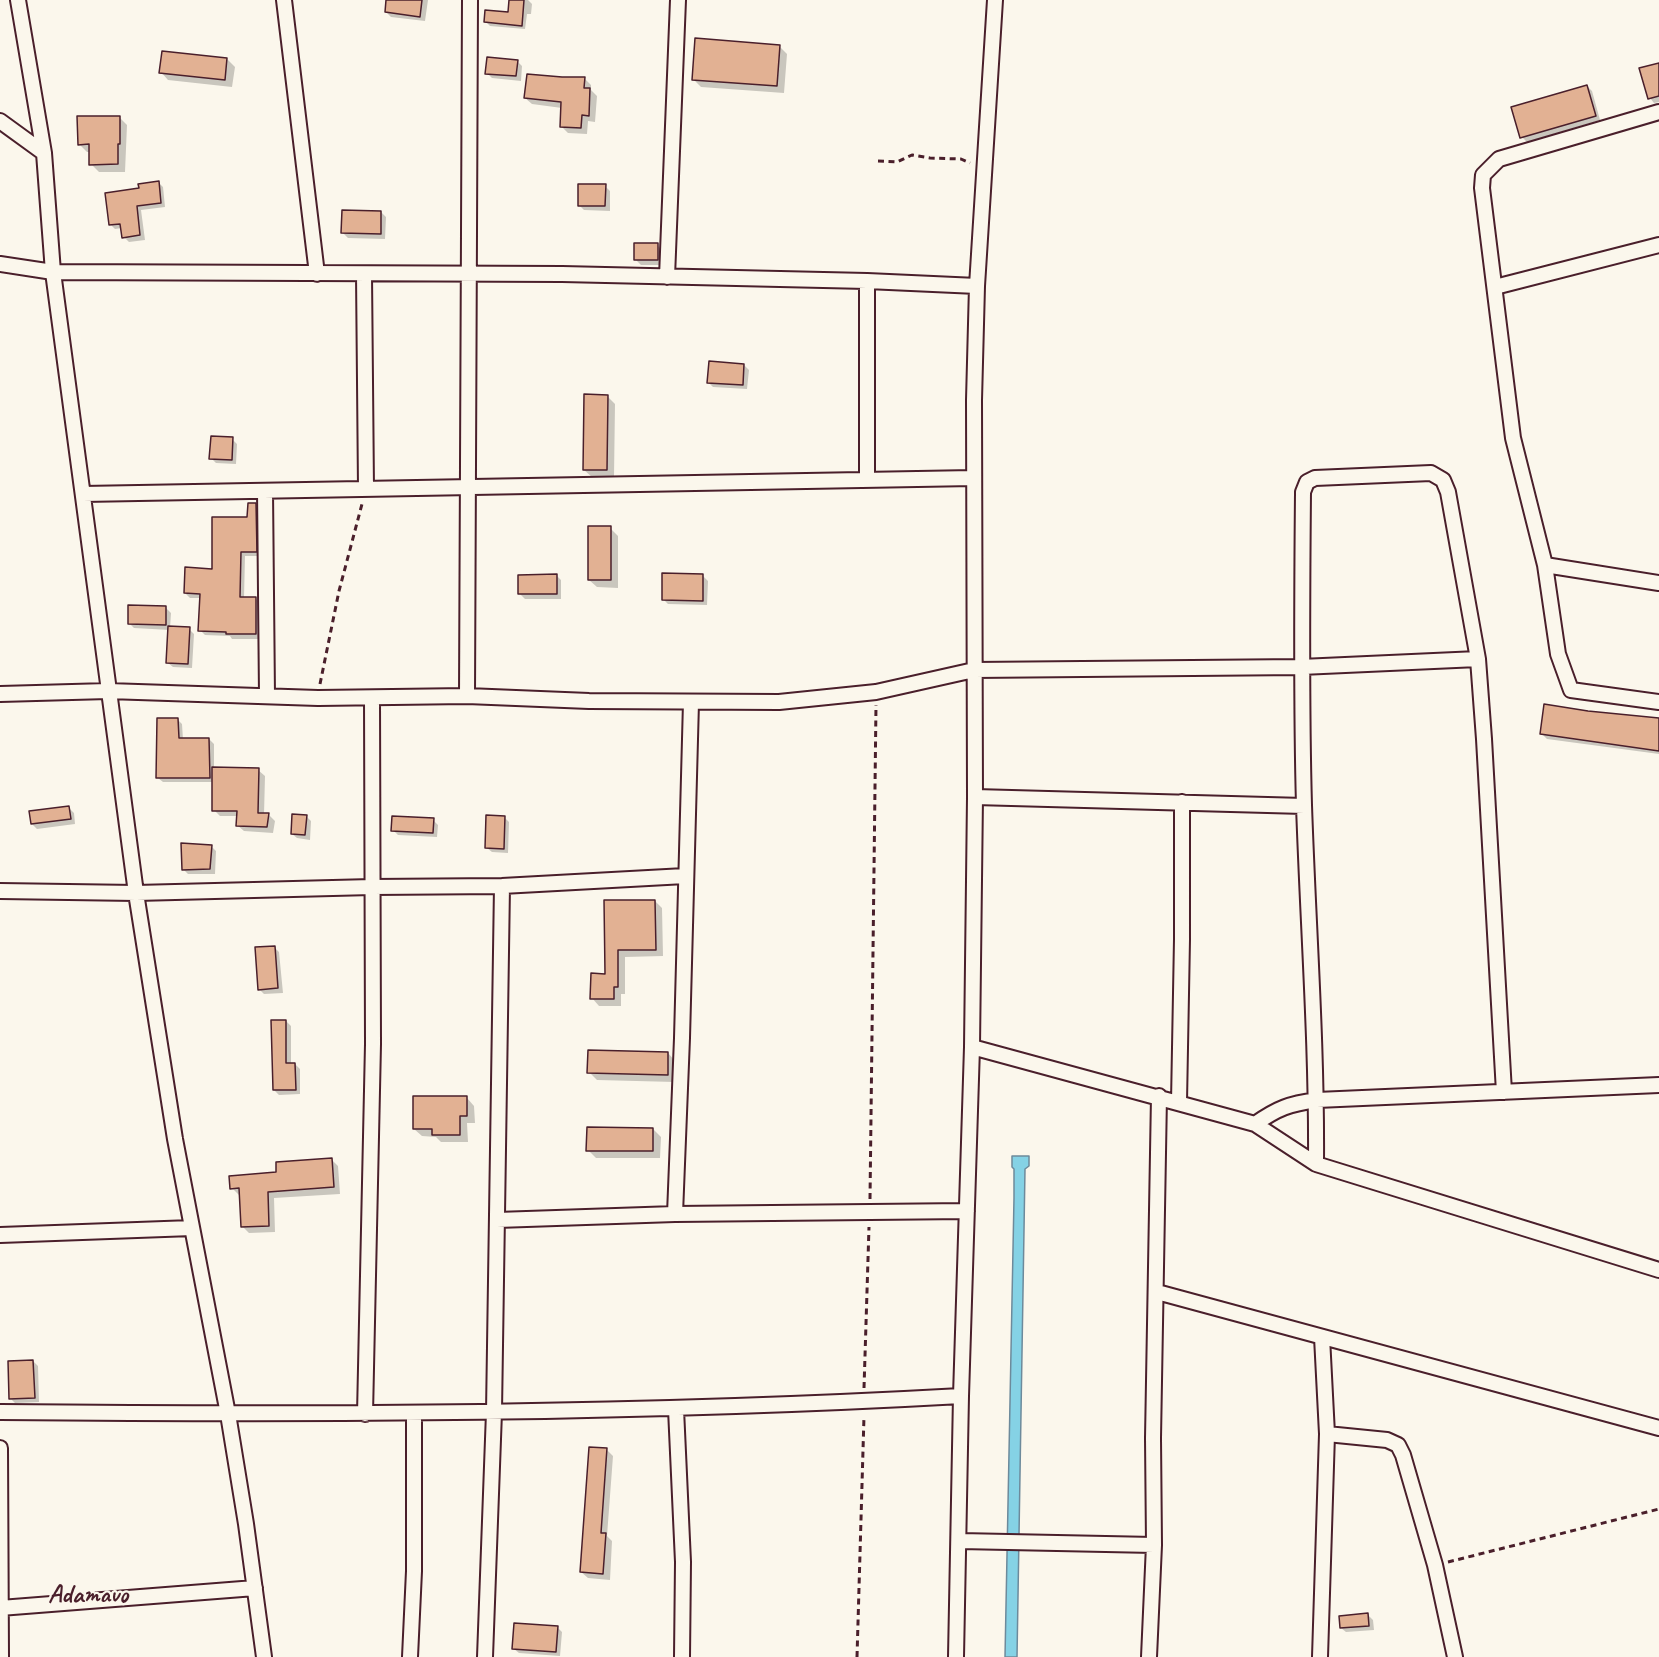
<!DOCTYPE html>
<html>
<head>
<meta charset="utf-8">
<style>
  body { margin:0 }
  canvas { display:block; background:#fbf7ec }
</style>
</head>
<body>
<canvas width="1659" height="1657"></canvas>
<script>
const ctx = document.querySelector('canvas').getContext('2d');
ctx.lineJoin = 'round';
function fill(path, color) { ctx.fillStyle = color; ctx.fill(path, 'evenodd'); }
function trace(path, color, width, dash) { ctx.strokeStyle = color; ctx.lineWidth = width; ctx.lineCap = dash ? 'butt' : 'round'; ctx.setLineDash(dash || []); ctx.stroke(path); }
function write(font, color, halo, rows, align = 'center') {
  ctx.font = font + ' Caveat,sans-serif'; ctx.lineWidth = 4.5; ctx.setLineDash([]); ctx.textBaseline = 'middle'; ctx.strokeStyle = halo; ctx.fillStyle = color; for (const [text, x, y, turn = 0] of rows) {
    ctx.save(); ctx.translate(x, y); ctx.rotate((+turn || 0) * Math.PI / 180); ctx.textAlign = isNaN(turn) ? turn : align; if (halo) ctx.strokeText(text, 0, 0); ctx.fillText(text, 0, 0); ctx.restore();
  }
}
const water = new Path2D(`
  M1012,1156H1029V1166L1025,1169L1017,1657H1005L1014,1198V1169L1012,1167Z`);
const shadow = new Path2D(`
  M388,0H428L425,21L391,17L386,12Z
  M510,0H528L532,4L531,14H527L525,29L490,26L486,22L509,13Z
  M779,46L787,54L784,93L701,87L693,79Z
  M227,59L235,67L232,87L168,80L161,72Z
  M517,61L522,66L521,81L492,78L487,73Z
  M1659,64V102L1654,103L1650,98Z
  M584,78L591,85V90L597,96L595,122L588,121L587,134L568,133L561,126L562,108L532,104L525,98Z
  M1587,86L1592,91L1600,120L1527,142L1522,137Z
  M119,117L127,125L125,172H99L91,164V152H87L79,144Z
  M158,182L163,187L165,207L141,210L145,240L129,242L124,237L122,228L115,229L110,224L141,189Z
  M605,186L610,191V211L584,210L579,205Z
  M381,212L386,217L385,239L348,238L343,233Z
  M657,245L662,250V265H641L636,260Z
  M744,365L749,370L747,389L713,387L708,382Z
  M607,396L615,404L614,477H592L584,470Z
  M232,439L237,444L236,464L216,463L211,458Z
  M255,505L260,510L261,556H245L244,598H255L260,603V639H232L230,636L205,635L200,630L201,598H190L185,593L214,570L249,519Z
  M610,528L618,536V588L597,587L589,580Z
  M556,575L561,580V599H525L520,594Z
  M703,576L708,581L707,605L668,604L663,599Z
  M166,608L171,613L170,628L189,629L194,634L192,668L173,667L168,663L170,630L134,628L129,623Z
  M1587,712L1659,719V754L1547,739L1541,733Z
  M177,719L182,724L183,740L209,739L214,744V769L258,770L265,776L264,815H269L275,821L273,833L244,831L237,825L238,816H220L214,810V782H163L158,778Z
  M69,808L74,813L75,824L37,829L32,824Z
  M306,816L311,821L310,840L297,838L292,834Z
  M504,817L509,822L508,853L492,852L487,848Z
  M433,820L438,825L437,837L398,835L393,830Z
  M211,846L216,851L215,874H188L183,869Z
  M655,901L662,908L663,956L625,957V994H621V1006H599L592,998L606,975L605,902Z
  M274,947L279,952L283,993L264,994L259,989Z
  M286,1021L291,1026V1064H295L300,1069V1094L279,1095L274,1090Z
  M668,1053L675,1061V1082L597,1080L589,1072Z
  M467,1098L474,1106L475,1123H467L468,1142H441L436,1137L422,1136L414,1129Z
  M653,1129L661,1137L660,1158H596L588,1150Z
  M332,1160L338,1166L340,1194L274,1198L275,1232L249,1233L242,1226L241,1195H239L232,1188L278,1173Z
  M33,1361L38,1366L39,1402L15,1403L10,1398Z
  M607,1450L613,1456L607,1536L612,1541L610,1580L588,1578L581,1572Z
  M1368,1615L1373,1620L1374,1630L1346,1632L1341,1628Z
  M557,1627L562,1632L560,1656L519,1653L514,1649Z`);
const building = new Path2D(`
  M386,0H422L420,17L385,12Z
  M509,0H524L522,26L484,22L485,10L508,12Z
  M695,38L780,45L777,86L692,80Z
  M162,51L227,58L225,80L159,73Z
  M487,57L518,60L516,76L485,74Z
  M1659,63V96L1648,99L1639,68Z
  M527,74L562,77H585L584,88H590L589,116L582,115L581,128L560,127L561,102L524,98Z
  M1587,85L1596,116L1520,138L1511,107Z
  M77,116H120V144H118V164L89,165V144L78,145Z
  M159,181L161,203L137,206L140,235L122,238L120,224L109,225L105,193L139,188L138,184Z
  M578,184H606L605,206H578Z
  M342,210L381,211V234L341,233Z
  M634,243H658V260H634Z
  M709,361L744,364L743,385L707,383Z
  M584,394L608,395L607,470H583Z
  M211,436L233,437L232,460L209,459Z
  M248,503H256L257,552H241L240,597H256V634H226V632L198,631L200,594L184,593L185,567L212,569V517H247Z
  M588,526H611V580H588Z
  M662,573L703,574V601L662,600Z
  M557,574V594H518V575Z
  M128,605L166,606V625L128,624Z
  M168,626L190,627L188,664L166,663Z
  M1544,704L1588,711L1659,718V751L1540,734Z
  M157,718H178L179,738H209L210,778H156Z
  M212,767L259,768L258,813H269L267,827L236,826L237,811H212Z
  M69,806L71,819L31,824L29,811Z
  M292,814L307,815L305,835L291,834Z
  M486,815L505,816L504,849L485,848Z
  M392,816L434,818L433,833L391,831Z
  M181,843L212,845L210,869L182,870Z
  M604,900H655L656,950H618V987H614V999H590L591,973L605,974Z
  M275,946L278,988L258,990L255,947Z
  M271,1020H286V1063H295L296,1090H273Z
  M588,1050L668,1052V1075L587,1073Z
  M413,1096H467V1116H460V1135H432V1129H413Z
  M587,1127L653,1128V1151H586Z
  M332,1158L334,1187L268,1192L269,1226L241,1227L239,1188L230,1189L229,1176L276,1172V1162Z
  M33,1360L35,1398L9,1399L8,1361Z
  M589,1447L607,1448L601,1533H606L603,1574L580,1572Z
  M1368,1613L1369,1626L1340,1628L1339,1616Z
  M514,1623L558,1626L556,1652L512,1649Z`);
const path = new Path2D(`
  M878,161L897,162L912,155L930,158L961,159L970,163
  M320,684L339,591L362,504
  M870,1199L876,705
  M864,1388L869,1227
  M1448,1562L1659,1509
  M857,1657L864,1416`);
const minor = new Path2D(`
  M18,0L44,153L53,272L136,893L175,1139L228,1414L246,1524L264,1657
  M284,0L317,274
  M1659,112L1499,159L1483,175L1482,188L1513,438L1545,565L1558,654L1571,690L1659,702
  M0,121L44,153
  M0,264L53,272L562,274L867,281L977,286
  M364,274L366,489
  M667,277L678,0
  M867,281V480
  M1495,287L1659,245
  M265,491L267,696
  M83,494L973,478
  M1545,565L1659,583
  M0,694L108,691L318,698L467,696L589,701L779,702L876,692L974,670L1301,667L1478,659
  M467,696L470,0
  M975,797L1304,806
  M0,891L136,893L372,887L502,886L685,876
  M972,1047L1255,1124C1278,1108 1289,1104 1317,1100L1659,1085
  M1179,1102L1182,939V802
  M1255,1124L1316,1164L1659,1270
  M1316,1164C1317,1044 1308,925 1304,805C1301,701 1302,597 1303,492L1307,482L1315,478L1431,473L1443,480L1448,492L1478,659L1484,739L1504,1092
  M675,1214L682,1038L691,702
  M497,1220L675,1214L967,1211
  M0,1235L192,1228
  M1157,1292L1659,1428
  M676,1409L683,1562L682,1657
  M0,1412C321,1415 641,1414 961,1396
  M365,1414L373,1044L372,698
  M1327,1434L1387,1440L1398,1445L1403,1455L1435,1565L1455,1657
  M0,1448L1,1657
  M960,1541L1154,1545
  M0,1608L255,1588
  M410,1657L414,1571V1413
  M485,1657L494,1412L502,886
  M956,1657L961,1396L972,1047L975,797L974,400L977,286L995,0
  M1149,1657L1154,1545L1153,1438L1159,1096
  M1320,1657L1327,1434L1322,1337`);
const neighbourhoodNames = [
  ["Adamavo",88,1595]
];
fill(water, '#85d2e5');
trace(water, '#6d8a9b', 1.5);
fill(shadow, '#0003');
fill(building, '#e2b193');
trace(building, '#4a1f2b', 1.5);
trace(minor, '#4a1f2b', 18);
trace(path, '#4a1f2b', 3, [6, 4.5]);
trace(minor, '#fbf7ec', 14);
write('bold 26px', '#4a1f2b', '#fbf7ec', neighbourhoodNames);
</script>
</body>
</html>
